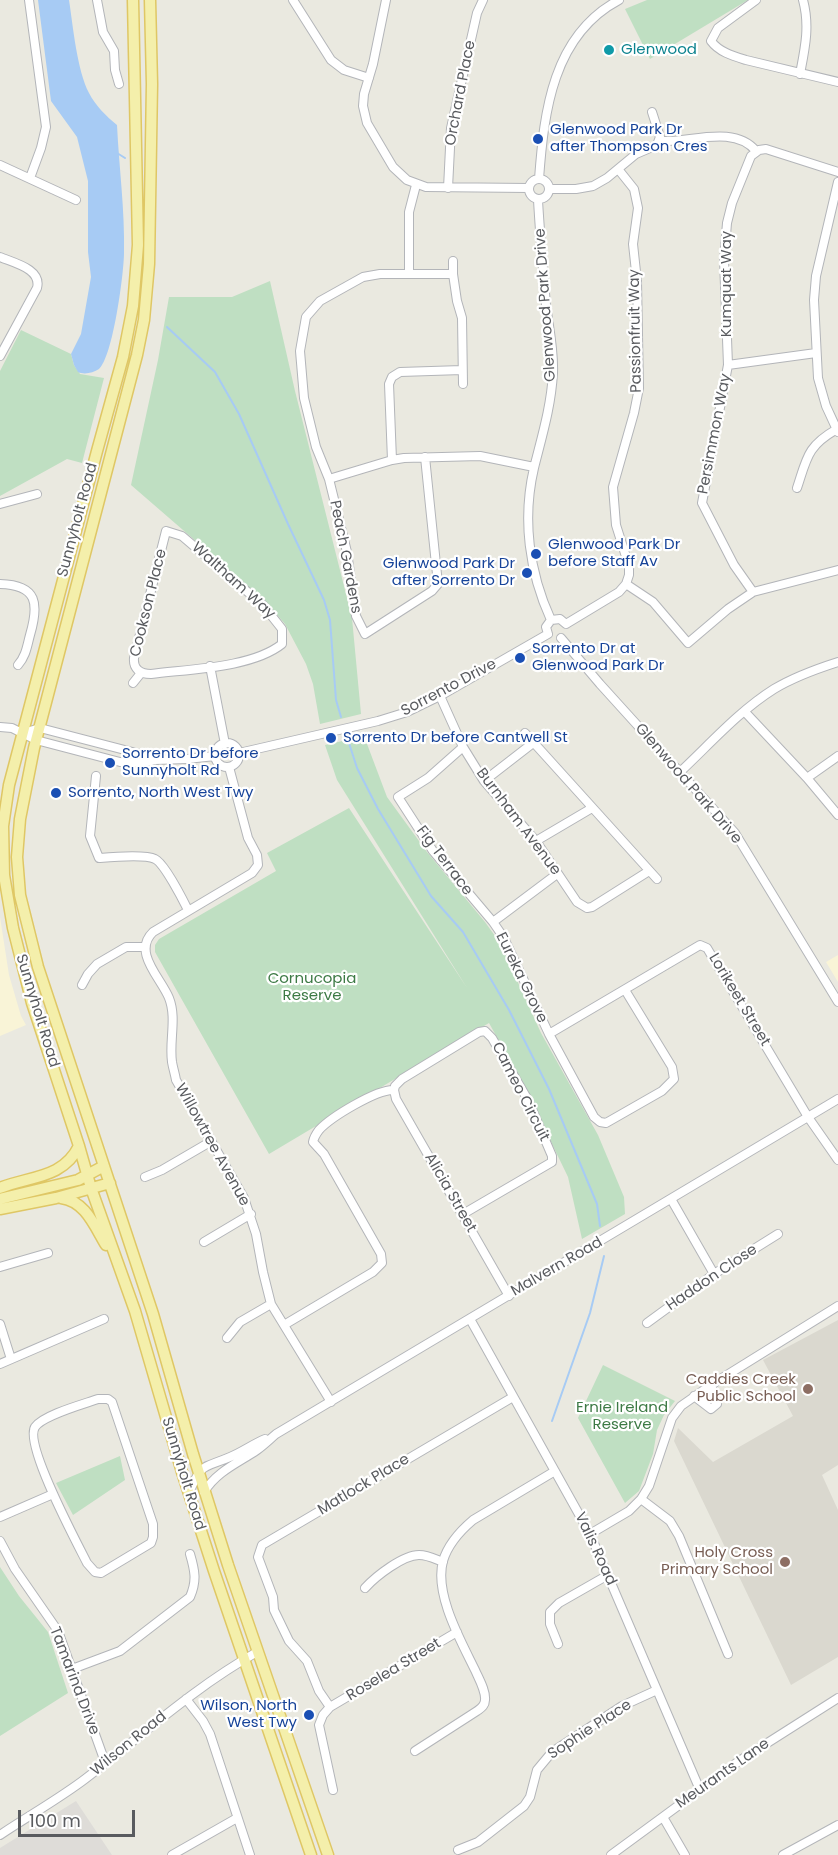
<!DOCTYPE html>
<html>
<head>
<meta charset="utf-8">
<style>
  body { margin:0 }
  #map { position:relative; width:838px; height:1855px; overflow:hidden; background:#eae9e0; font-family:Poppins,sans-serif }
  canvas { display:block }
  .scale { position:absolute; left:18px; top:1810px; width:117px; height:27px; box-sizing:border-box; border:3px solid #595b5f; border-top:0; padding-left:8px; font-size:18px; line-height:21px; white-space:nowrap; color:#595b5f; -webkit-text-stroke:4px #fff; paint-order:stroke }
</style>
</head>
<body>
<div id="map">
<canvas width="838" height="1855"></canvas>
<div class="scale">100 m</div>
</div>
<script>
const ctx = document.querySelector('canvas').getContext('2d');
ctx.lineJoin = 'round';
function fill(path, color) { ctx.fillStyle = color; ctx.fill(path, 'evenodd'); }
function trace(path, color, width, dash) { ctx.strokeStyle = color; ctx.lineWidth = width; ctx.lineCap = dash ? 'butt' : 'round'; ctx.setLineDash(dash || []); ctx.stroke(path); }
function write(font, color, halo, rows, align = 'center') {
  ctx.font = font + ' Poppins,sans-serif'; ctx.lineWidth = 4.5; ctx.setLineDash([]); ctx.textBaseline = 'middle'; ctx.strokeStyle = halo; ctx.fillStyle = color; for (const [text, x, y, turn = 0] of rows) {
    ctx.save(); ctx.translate(x, y); ctx.rotate((+turn || 0) * Math.PI / 180); ctx.textAlign = isNaN(turn) ? turn : align; if (halo) ctx.strokeText(text, 0, 0); ctx.fillText(text, 0, 0); ctx.restore();
  }
}
const commercial = new Path2D(`
  M0,917L9,975L21,1016L26,1025L0,1036Z
  M838,955V982L826,962Z`);
const industrial = new Path2D(`
  M76,1801L112,1855H0V1848Z`);
const education = new Path2D(`
  M838,1320V1465L822,1475L838,1510V1657L791,1685L674,1441L678,1428L713,1462L793,1416L763,1360Z`);
const green = new Path2D(`
  M647,0H748L650,59L625,9Z
  M270,281L295,391L352,618L361,714L320,724L313,684L306,664L285,624L265,601L131,485L158,360L169,297H232Z
  M21,330L71,354L74,365L80,374L104,378L82,463L67,459L0,496V371Z
  M364,736L387,797L427,852L485,922L500,943L541,1033L598,1135L624,1197L625,1214L582,1239L568,1177L523,1084L489,1023L269,1154L155,952V945L159,939L276,871L267,853L349,808L467,988L337,780L325,745Z
  M603,1365L675,1401L664,1415L657,1430L653,1454L639,1491L625,1503L578,1418Z
  M120,1456L125,1480L73,1515L56,1483Z
  M0,1567L19,1596L48,1632L68,1693L0,1736Z`);
const water = new Path2D(`
  M38,0H69C73,26 77,70 89,93C95,105 106,116 117,125C119,167 125,211 124,253C124,273 113,357 99,369C93,373 84,375 78,372L74,365L71,354L81,334L91,277L88,252V181L77,137L51,101Z`);
const stream = new Path2D(`
  M117,153L125,158
  M167,327L215,372L239,414L288,524L324,600L330,620L336,700L341,717
  M349,743L357,768L378,809L431,896L463,932L509,1010L549,1089L597,1204L600,1226
  M552,1421L590,1313L604,1256`);
const minor = new Path2D(`
  M29,0L46,127L41,148L30,178
  M97,0L103,32L114,51L115,70L119,84
  M293,0L331,60L344,70L369,78
  M386,0L373,64L364,94L363,106L367,123L393,167L407,180L426,187L529,188
  M756,0L718,28L711,41C719,52 733,56 746,60L838,82
  M800,74C805,48 810,26 803,0
  M660,141C689,143 734,124 756,151
  M0,165L76,200
  M529 189a10 10 0 1 1 20 0a10 10 0 1 1-20 0Z
  M539,179C544,111 553,35 619,0
  M838,182L816,276L814,300L818,378L826,406L838,432
  M448,188L451,128L477,13L483,0
  M549,189H576L593,186L607,178L636,154L657,145L660,137L652,112
  M538,200C540,235 543,270 546,305C549,328 554,350 553,373C551,407 542,436 534,468C522,519 529,572 551,620
  M0,257C14,263 42,269 37,288L0,356
  M409,274V212L416,185
  M453,274L457,301L462,318L463,384
  M728,365L816,353
  M425,457L438,584L432,591L365,634L356,616L347,552L329,479L316,447L304,398L300,351L306,317L320,301L363,277L380,274H453V261
  M392,460L389,384L392,377L400,372L462,370
  M329,479L392,460L404,458L480,456L534,467
  M797,488C807,458 807,446 837,429
  M0,504L37,494
  M166,531L182,536L263,605L282,629V644C252,668 189,669 151,674C140,674 133,669 134,658Z
  M0,584C38,585 39,604 30,635C27,646 26,656 18,665
  M626,584L653,602L688,643L728,609L753,592L838,570
  M753,592L734,565L702,503L728,365L724,260L727,223L732,203L751,156L759,150L766,149L838,172
  M566,624L619,592L626,584L629,575V566L616,525L613,487L634,413L639,388L637,281L633,244L638,208L634,189L618,169
  M548,634L546,627L551,620L560,619L566,624
  M561,638L600,684L735,833L838,1002
  M210,666L225,744
  M133,683L141,673
  M440,696L463,747L484,781L536,841L577,902L587,908L592,907L649,871
  M745,712L807,778L838,815
  M0,727L12,728L36,740L120,762L142,763L155,760L187,759L215,756
  M23,733L40,728L144,755L155,760
  M525,733L657,879
  M215 755a12 12 0 1 1 24 0a12 12 0 1 1-24 0Z
  M463,747L428,778L398,797L433,851L493,922L504,938L549,1034L594,1117L600,1122L606,1123L662,1091L674,1079L672,1067L625,990
  M239,753L378,721L407,712L440,696L548,634
  M229,767L248,838L257,855L258,865L252,873L153,932C132,952 161,978 169,998C177,1018 169,1041 172,1062C173,1068 175,1074 176,1080L244,1198L256,1234L263,1272L271,1304L331,1402
  M680,772C710,744 739,711 774,689C794,677 816,669 838,662
  M96,776L90,836L99,858C111,857 145,854 155,859C164,863 183,900 188,910
  M807,778L838,756
  M484,781L533,743
  M536,841L592,808
  M493,922L557,874
  M82,985L88,974L97,964L126,947H145
  M549,1034L700,945L707,948L808,1117L838,1160
  M394,1090L395,1086L402,1079L479,1032L485,1031L492,1038L528,1100L552,1156V1162L463,1214
  M394,1090L396,1099L509,1296
  M145,1177L162,1170L210,1142
  M671,1199L714,1274
  M204,1242L251,1214
  M0,1267L48,1253
  M470,1319L590,1534L700,1790
  M647,1323L714,1274L778,1234
  M0,1324L11,1359
  M284,1325L373,1272L382,1263L381,1254L324,1154L313,1142C314,1137 316,1134 319,1130C331,1117 377,1089 394,1090
  M227,1338L240,1322L271,1304
  M0,1364L104,1319
  M694,1396L711,1409L717,1404L711,1385
  M98,1399H108L112,1402L153,1524V1537L151,1543L101,1573L95,1572L87,1563C77,1543 24,1444 35,1427C43,1415 84,1404 98,1399Z
  M204,1492C217,1471 238,1463 257,1450C264,1445 270,1439 276,1434L838,1099
  M189,1493C202,1462 202,1469 230,1457C242,1452 253,1444 265,1439
  M641,1499L670,1521L679,1536L728,1654
  M0,1517L53,1494
  M590,1534L629,1511L641,1499L649,1486L672,1418L681,1406L711,1385L838,1306
  M0,1541L15,1569L58,1631L105,1762
  M365,1588C376,1576 403,1555 419,1555C428,1555 435,1559 443,1562
  M558,1644L550,1624V1612L559,1603L608,1575
  M72,1669L120,1651L190,1597C197,1581 195,1571 190,1554
  M186,1699L203,1721L210,1734L250,1855
  M330,1707L319,1691L307,1661L289,1641L274,1610L273,1597L258,1557L262,1545L513,1397
  M415,1751L477,1711C481,1708 485,1706 485,1700C486,1691 479,1679 475,1670C461,1641 434,1594 443,1561C448,1544 460,1531 473,1520L555,1471
  M333,1790L319,1725L323,1715L330,1707L457,1632
  M663,1817L685,1855
  M0,1835C27,1817 55,1801 81,1782C139,1738 193,1688 257,1652
  M458,1850L478,1842L524,1806L530,1797L537,1770L552,1752L622,1706L657,1690
  M172,1855L237,1818
  M611,1855L739,1761L838,1698
  M783,1855L838,1825`);
const major = new Path2D(`
  M133,0L138,245L133,306L123,357L97,451L9,785L3,826L4,875L13,928L32,1003L79,1146L91,1188L135,1311L182,1472L214,1571L311,1855
  M150,0L152,84L149,264L144,320L137,355L34,748L20,819L17,857L20,895L38,967L153,1314L193,1454L228,1565L328,1855
  M0,1188C29,1176 63,1179 79,1146
  M61,1198C85,1201 94,1225 106,1245
  M0,1199L78,1180L104,1166
  M0,1209L56,1198L110,1183`);
const markers = [
  [609,50,6,"#0f9aa8"],
  [538,139,6,"#1a4fb4"],
  [536,554,6,"#1a4fb4"],
  [527,573,6,"#1a4fb4"],
  [520,658,6,"#1a4fb4"],
  [331,738,6,"#1a4fb4"],
  [110,763,6,"#1a4fb4"],
  [56,793,6,"#1a4fb4"],
  [808,1389,6,"#8d6e63"],
  [785,1562,6,"#8d6e63"],
  [309,1715,6,"#1a4fb4"]
];
const cultureNames = [
  ["Glenwood",621,50]
];
const streetNames = [
  ["Orchard Place",461,93,-79],
  ["Kumquat Way",727,284,-90],
  ["Glenwood Park Drive",546,305,-94],
  ["Passionfruit Way",636,331,-91],
  ["Persimmon Way",715,434,-79],
  ["Sunnyholt Road",78,520,-75],
  ["Peach Gardens",345,557,79],
  ["Waltham Way",233,581,42],
  ["Cookson Place",149,603,-76],
  ["Sorrento Drive",449,688,-28],
  ["Glenwood Park Drive",688,784,49],
  ["Burnham Avenue",518,822,53],
  ["Fig Terrace",444,861,53],
  ["Eureka Grove",521,978,64],
  ["Lorikeet Street",739,1000,59],
  ["Sunnyholt Road",37,1011,73],
  ["Cameo Circuit",520,1092,63],
  ["Willowtree Avenue",212,1145,61],
  ["Alicia Street",450,1193,60],
  ["Malvern Road",557,1267,-30],
  ["Haddon Close",712,1278,-34],
  ["Sunnyholt Road",183,1474,73],
  ["Matlock Place",364,1485,-31],
  ["Valis Road",595,1549,65],
  ["Roselea Street",394,1670,-31],
  ["Tamarind Drive",74,1681,69],
  ["Sophie Place",590,1730,-33],
  ["Wilson Road",129,1744,-39],
  ["Meurants Lane",723,1774,-35]
];
const transitNames = [
  ["Glenwood Park Dr",550,130],
  ["after Thompson Cres",550,147],
  ["Glenwood Park Dr",548,545],
  ["before Staff Av",548,562],
  ["Glenwood Park Dr",515,564,"right"],
  ["after Sorrento Dr",515,581,"right"],
  ["Sorrento Dr at",532,649],
  ["Glenwood Park Dr",532,666],
  ["Sorrento Dr before Cantwell St",343,738],
  ["Sorrento Dr before",122,754],
  ["Sunnyholt Rd",122,771],
  ["Sorrento, North West Twy",68,793],
  ["Wilson, North",297,1706,"right"],
  ["West Twy",297,1723,"right"]
];
const parkNames = [
  ["Cornucopia",312,979],
  ["Reserve",312,996],
  ["Ernie Ireland",622,1408],
  ["Reserve",622,1425]
];
const educationNames = [
  ["Caddies Creek",796,1380],
  ["Public School",796,1397],
  ["Holy Cross",773,1553],
  ["Primary School",773,1570]
];
fill(commercial, '#f9f4d7');
fill(industrial, '#dedcd8');
fill(education, '#dad8cf');
fill(green, '#bfdfc2');
fill(water, '#a7cbf4');
trace(stream, '#a7cbf4', 2);
trace(minor, '#b3b5b9', 10);
trace(major, '#dfc765', 13);
trace(minor, '#fff', 8);
trace(major, '#f4efab', 10);
for (const [x, y, r, color] of markers) { const dot = new Path2D(); dot.arc(x, y, r, 0, 2 * Math.PI); ctx.fillStyle = color; ctx.fill(dot); trace(dot, '#fff', 2); }
write('15px', '#0d838f', '#fff', cultureNames, 'left');
write('15px', '#595b5f', '#fff', streetNames);
write('15px', '#164399', '#fff', transitNames, 'left');
write('15px', '#3d7a45', '#fff', parkNames);
write('15px', '#785e54', '#fff', educationNames, 'right');
</script>
</body>
</html>
